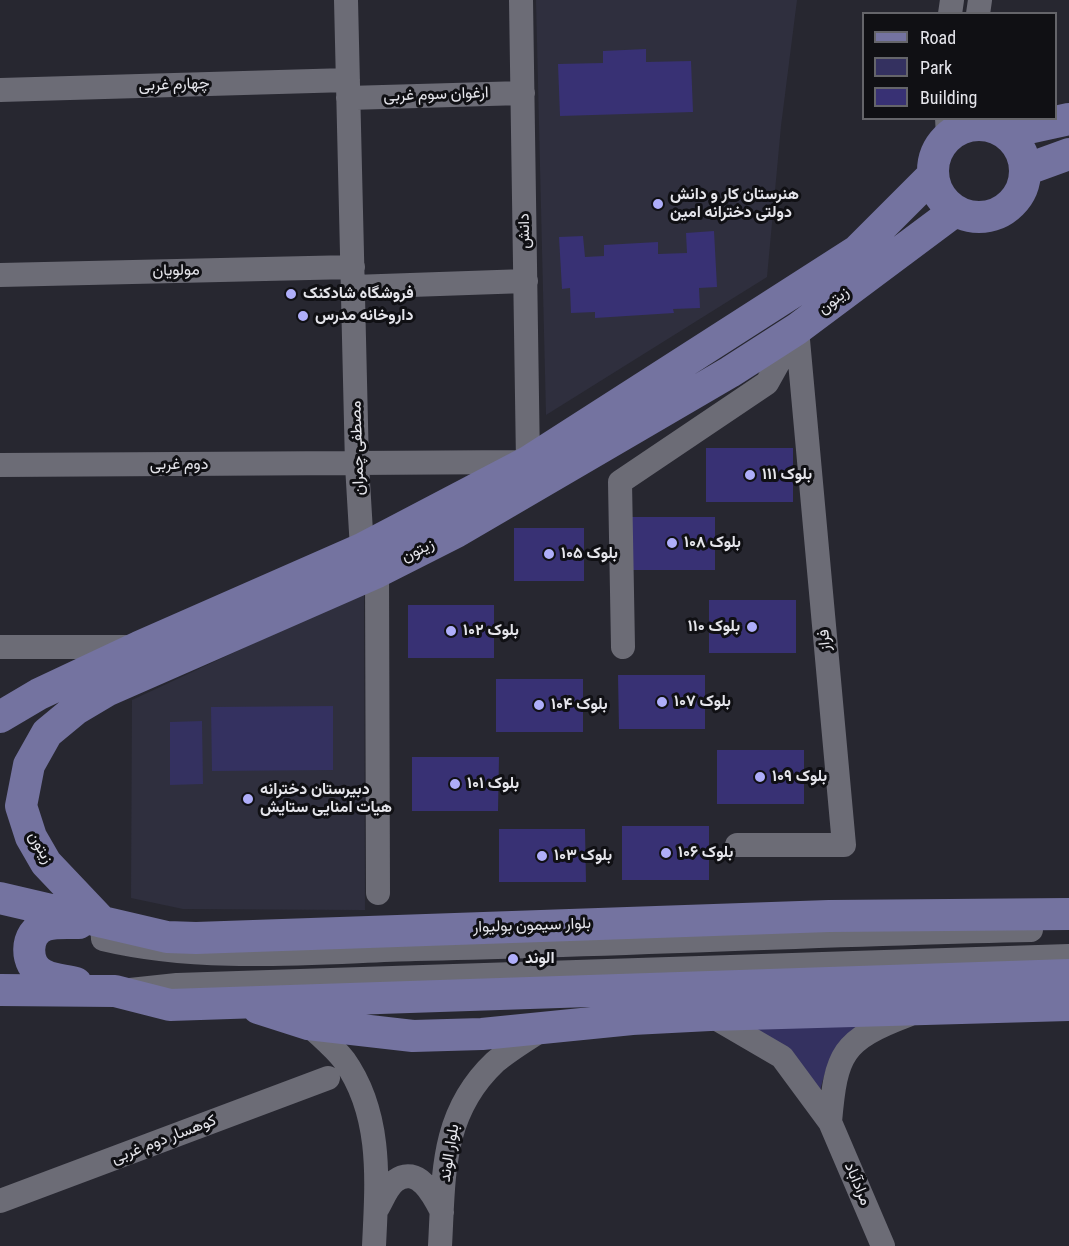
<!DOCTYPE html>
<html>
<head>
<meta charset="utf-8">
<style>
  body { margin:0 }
  #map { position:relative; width:1069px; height:1246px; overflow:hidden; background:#272730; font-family:"Roboto Condensed",sans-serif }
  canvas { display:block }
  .legend { position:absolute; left:862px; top:12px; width:195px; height:108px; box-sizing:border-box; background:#101014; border:2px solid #65656a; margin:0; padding:8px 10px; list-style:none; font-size:18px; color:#e5e5eb }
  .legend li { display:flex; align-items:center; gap:12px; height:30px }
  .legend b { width:30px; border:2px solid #65656a }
</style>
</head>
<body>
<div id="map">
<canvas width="1069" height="1246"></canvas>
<ul class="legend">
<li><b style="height:8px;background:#7473a0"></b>Road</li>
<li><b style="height:16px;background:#343160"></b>Park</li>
<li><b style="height:16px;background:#383174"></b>Building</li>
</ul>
</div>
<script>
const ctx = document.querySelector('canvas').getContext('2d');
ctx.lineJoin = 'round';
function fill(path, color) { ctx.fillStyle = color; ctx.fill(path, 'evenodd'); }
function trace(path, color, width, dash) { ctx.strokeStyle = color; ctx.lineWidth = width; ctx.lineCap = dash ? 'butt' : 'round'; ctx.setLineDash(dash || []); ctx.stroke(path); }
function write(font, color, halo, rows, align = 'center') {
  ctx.font = font + ' "Roboto Condensed",Vazirmatn,sans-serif'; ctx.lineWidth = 6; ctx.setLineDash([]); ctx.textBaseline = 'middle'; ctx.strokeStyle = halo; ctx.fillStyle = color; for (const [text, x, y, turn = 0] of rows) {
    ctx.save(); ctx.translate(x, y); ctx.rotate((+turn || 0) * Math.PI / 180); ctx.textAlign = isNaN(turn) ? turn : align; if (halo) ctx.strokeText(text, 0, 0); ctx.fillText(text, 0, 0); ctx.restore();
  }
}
const built = new Path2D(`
  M536,0H797L781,126L767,277L546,415Z
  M364,592L365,910L183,909L131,898L132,700Z`);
const green = new Path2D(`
  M333,706V770L212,771L211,707Z
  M202,721L203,784L170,785V722Z
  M867,1020C838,1038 827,1060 820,1092L753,1026Z`);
const building = new Path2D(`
  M646,49V62L691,61L693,112L560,116L558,64L603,63V51Z
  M714,231L717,287L699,288L700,308L673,309L674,313L595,318V312L571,313L570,288L562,289L559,237L583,236L585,257L604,256V245L658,242V254L687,253L686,233Z
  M706,448H793V502H706Z
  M628,517H715V570H628Z
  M514,528H584V581H514Z
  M709,600H796V653H709Z
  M408,605H494V658H408Z
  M618,675H705V729H619Z
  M496,679H583V732H496Z
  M717,750H804V804H717Z
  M412,757H499L498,811H412Z
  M622,826H709V880H622Z
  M499,829H585L586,882H499Z`);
const minor = new Path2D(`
  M346,0L357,465L362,549L377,572L378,893
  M950,14L952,0
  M978,14L980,0
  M0,90L348,80
  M348,98L523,93
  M947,118L948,136
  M0,275L353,267
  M353,287L526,281
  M0,465L528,462L521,0
  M0,647H134
  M623,647L620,482L767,383L796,331
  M737,845H844L797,329
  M102,922L103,939C204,963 312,952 415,949C620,945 825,934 1031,930
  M130,990L177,985L1069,956
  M710,1015L782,1057L830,1122L883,1246
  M308,1024C320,1036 334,1047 344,1060C383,1115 377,1182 374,1246
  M830,1122C836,1053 842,1040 908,1015
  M0,1201L328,1078
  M377,1209C382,1201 387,1187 395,1181C418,1164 434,1196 442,1212
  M440,1246C444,1176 440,1114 495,1062C510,1049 528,1039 544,1028`);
const major = new Path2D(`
  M933 171a46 46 0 1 1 92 0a46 46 0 1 1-92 0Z
  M1005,133L1069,119
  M1025,170L1069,154
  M0,717L39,694L139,647L362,549L528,462L857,251L933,175
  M0,898L167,937L196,938L829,916L1069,914
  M102,922L46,863L31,837L21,806L29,765L47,733L76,709L108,690L377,572L456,532L730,372L797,329L955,211
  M76,983C66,980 53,980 44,975C24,966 24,932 46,925C55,922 69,923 79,923
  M0,990L115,991L170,1005L1069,975
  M258,1008L308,1024L413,1036L482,1034L632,1019L710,1015L1069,1005`);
const markers = [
  [658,204,6,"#afaefa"],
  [291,294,6,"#afaefa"],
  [303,316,6,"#afaefa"],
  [750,475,6,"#afaefa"],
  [672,543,6,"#afaefa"],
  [549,554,6,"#afaefa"],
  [752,627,6,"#afaefa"],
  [451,631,6,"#afaefa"],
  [662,702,6,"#afaefa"],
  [539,705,6,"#afaefa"],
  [760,777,6,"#afaefa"],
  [455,784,6,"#afaefa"],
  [248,799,6,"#afaefa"],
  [666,853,6,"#afaefa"],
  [542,856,6,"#afaefa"],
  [513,959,6,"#afaefa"]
];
const streetNames = [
  ["چهارم غربی",174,85,-2],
  ["ارغوان سوم غربی",436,95,-2],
  ["دانش",525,231,-91],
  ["مولویان",176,271,-1],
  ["زیتون",834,301,-38],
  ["مصطفی چمران",358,448,-92],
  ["دوم غربی",179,465],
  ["زیتون",418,551,-26],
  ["فراز",825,640,-95],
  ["زیتون",40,848,60],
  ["بلوار سیمون بولیوار",532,926,-2],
  ["کوهسار دوم غربی",164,1140,-21],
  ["بلوار الوند",450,1153,-81],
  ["مرادآباد",857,1184,67]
];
const poiNames = [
  ["هنرستان کار و دانش",670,195],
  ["دولتی دخترانه امین",670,213],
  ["فروشگاه شادکنک",303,294],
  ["داروخانه مدرس",315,316],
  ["بلوک ۱۱۱",762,475],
  ["بلوک ۱۰۸",684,543],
  ["بلوک ۱۰۵",561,554],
  ["بلوک ۱۱۰",740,627,"right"],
  ["بلوک ۱۰۲",463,631],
  ["بلوک ۱۰۷",674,702],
  ["بلوک ۱۰۴",551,705],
  ["بلوک ۱۰۹",772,777],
  ["بلوک ۱۰۱",467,784],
  ["دبیرستان دخترانه",260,790],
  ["هیات امنایی ستایش",260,808],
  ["بلوک ۱۰۶",678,853],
  ["بلوک ۱۰۳",554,856],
  ["الوند",525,959]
];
fill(built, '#2f2f3e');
fill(green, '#343160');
fill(building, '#383174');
trace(minor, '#6c6c76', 24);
trace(major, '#7473a0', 32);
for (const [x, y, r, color] of markers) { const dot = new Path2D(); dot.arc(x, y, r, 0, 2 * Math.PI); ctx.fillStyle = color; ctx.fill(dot); trace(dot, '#101014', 2); }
write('16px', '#e5e5eb', '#101014', streetNames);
write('bold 16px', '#e5e5eb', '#101014', poiNames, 'left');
</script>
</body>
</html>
